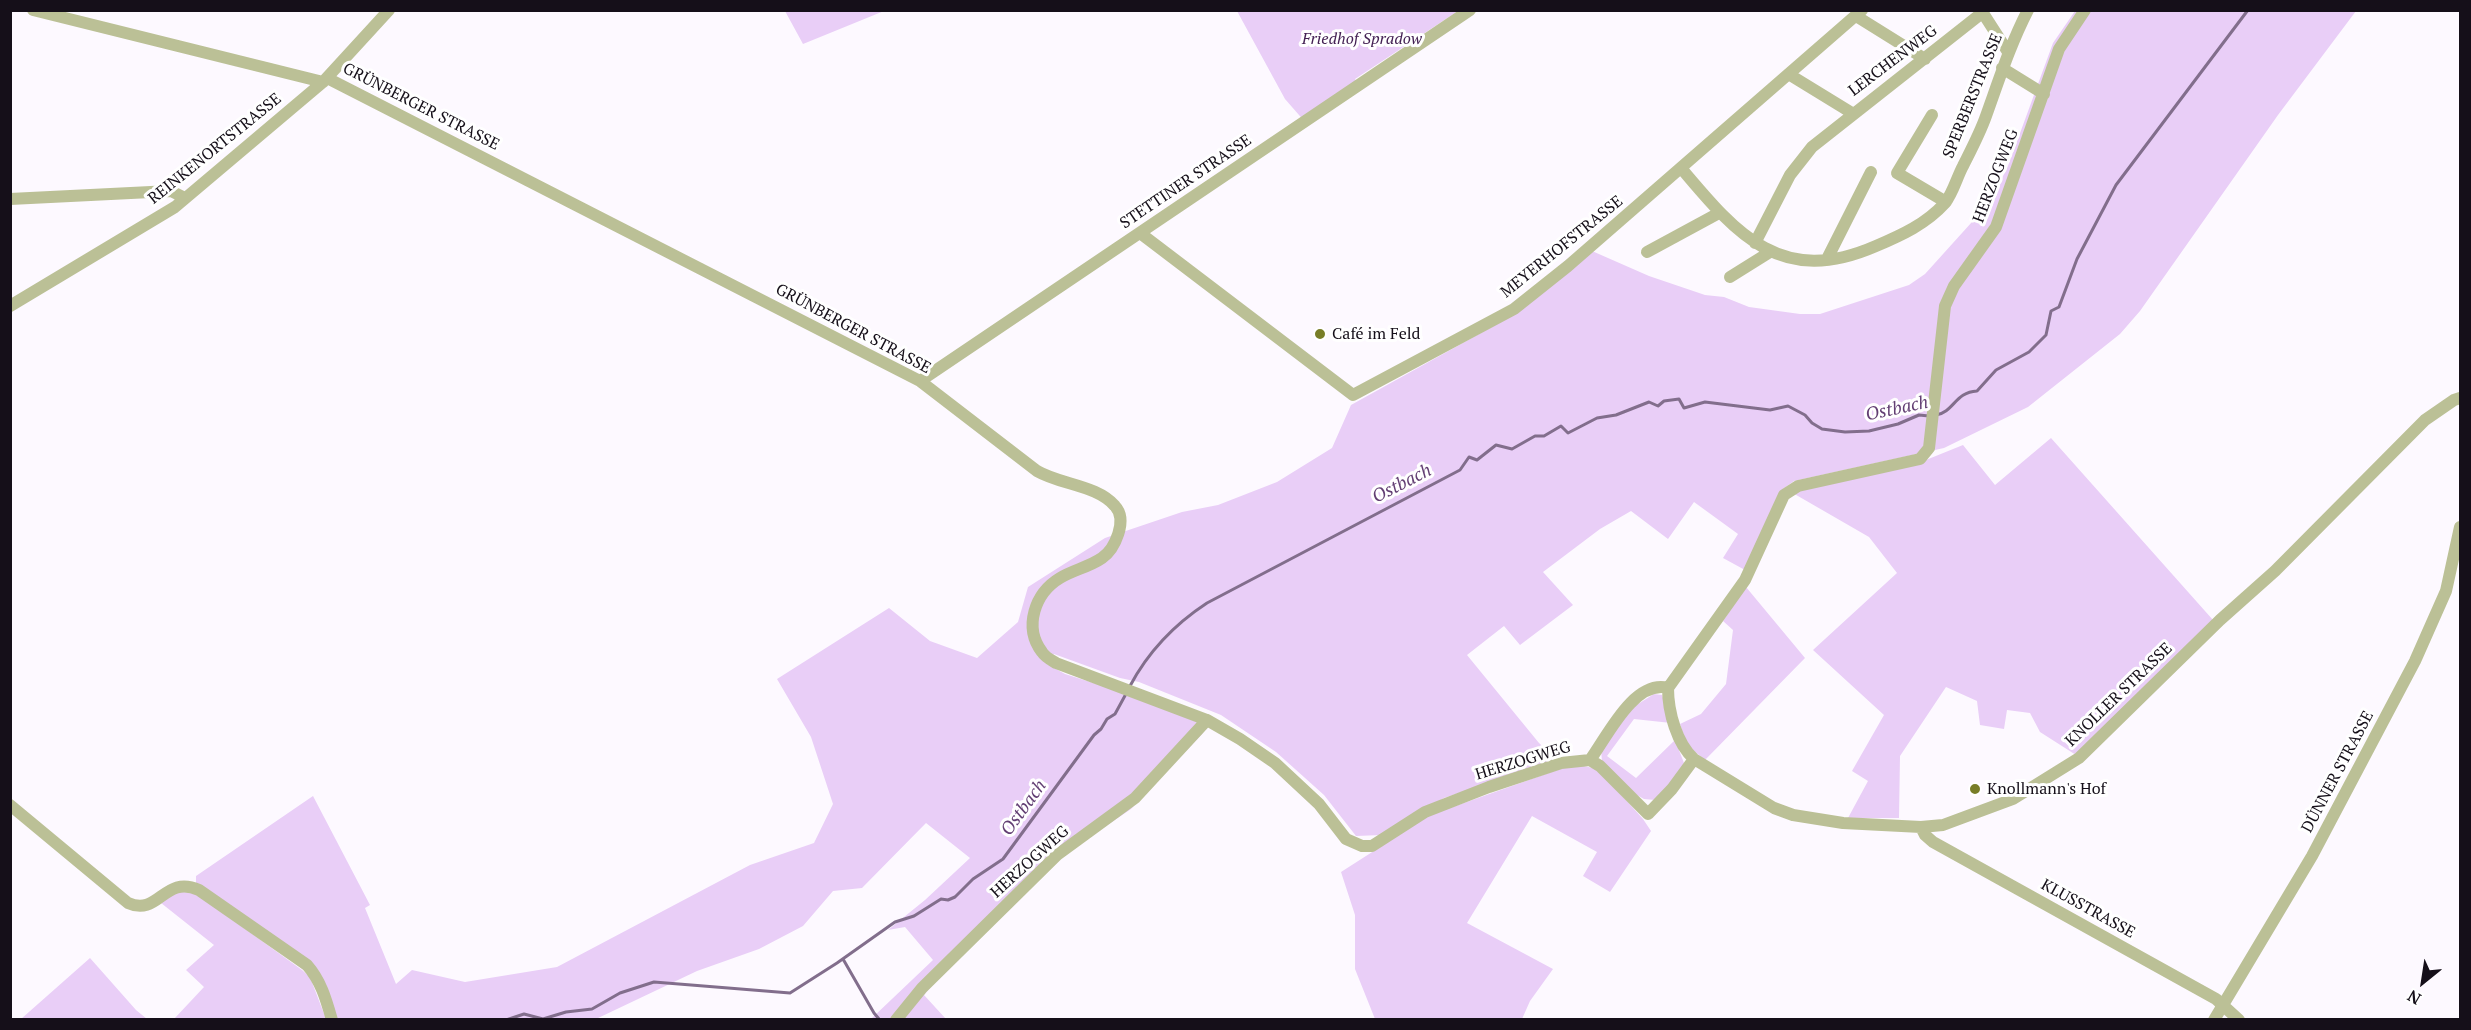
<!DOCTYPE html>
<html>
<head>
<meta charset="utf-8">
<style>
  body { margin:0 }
  #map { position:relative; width:2471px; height:1030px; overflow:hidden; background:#fdf9ff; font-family:"PT Serif",serif }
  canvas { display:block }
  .frame { position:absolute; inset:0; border:12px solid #150f19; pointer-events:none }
  .north { position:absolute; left:2393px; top:952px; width:60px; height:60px; -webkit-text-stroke:4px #fff; paint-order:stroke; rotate:210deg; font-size:16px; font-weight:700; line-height:24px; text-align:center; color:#150f19 }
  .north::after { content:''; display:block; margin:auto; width:21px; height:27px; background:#150f19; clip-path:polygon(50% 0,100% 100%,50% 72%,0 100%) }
</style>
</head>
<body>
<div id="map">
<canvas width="2471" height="1030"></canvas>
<div class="frame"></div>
<div class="north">N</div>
</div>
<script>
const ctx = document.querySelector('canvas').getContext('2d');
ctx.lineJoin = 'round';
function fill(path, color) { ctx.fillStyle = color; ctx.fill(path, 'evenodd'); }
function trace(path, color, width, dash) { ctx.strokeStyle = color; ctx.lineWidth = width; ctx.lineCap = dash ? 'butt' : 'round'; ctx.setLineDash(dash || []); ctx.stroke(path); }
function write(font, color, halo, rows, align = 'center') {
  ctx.font = font + ' "PT Serif",serif'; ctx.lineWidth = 6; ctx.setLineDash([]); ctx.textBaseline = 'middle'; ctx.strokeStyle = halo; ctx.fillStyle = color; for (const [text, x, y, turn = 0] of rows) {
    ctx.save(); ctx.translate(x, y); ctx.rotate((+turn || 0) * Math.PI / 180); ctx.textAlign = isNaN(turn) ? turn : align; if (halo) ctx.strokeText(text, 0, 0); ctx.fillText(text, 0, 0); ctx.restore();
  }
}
const green = new Path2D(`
  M785,11H884L803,44Z
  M1237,11H1458L1355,79L1359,86L1306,123L1285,99Z
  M2075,11H2356L2278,115L2140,311L2120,334L2028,407L1944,448L1794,481L1783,489L1745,570L1723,558L1738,534L1694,502L1668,539L1631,511L1600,529L1543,572L1573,605L1520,645L1504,626L1467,655L1539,743L1553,756L1551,762L1444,798L1381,835L1356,836L1324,795L1276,752L1221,715L1139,682L1120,678L1054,654L1047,664L1065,674L1135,696L1197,721L1203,733L1131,809L1059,858L945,970L924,995L946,1019L872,1018L933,960L905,927L888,930L925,900L970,858L926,823L862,888L833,891L803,926L759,949L697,971L596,1019H337L326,988L196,885V876L313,796L370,905L365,908L396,984L412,970L465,982L557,967L750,865L814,843L833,804L811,737L777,679L889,608L930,641L977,658L1018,622L1028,587L1105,538L1182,512L1218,505L1277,482L1332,448L1351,405L1517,313L1592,251L1649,276L1705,295L1724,297L1749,307L1800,314H1820L1909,285L1925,274L1990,202L2008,166L2053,43Z
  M2051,438L2213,620L2076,755L2040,732L2030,713L2007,710L2004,729L1980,725L1977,701L1946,687L1900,756L1899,818H1848L1868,781L1852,771L1884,715L1813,650L1897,573L1869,537L1791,492L1921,462L1963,445L1995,485Z
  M1746,587L1805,658L1705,760L1687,745L1680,724L1701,714L1726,684L1733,630L1723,621Z
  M1654,694L1662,695L1671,723L1634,719L1607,756L1636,778L1675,740L1684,763L1683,769L1655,800L1644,799L1635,794L1602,761L1601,750L1627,711Z
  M1574,764L1598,769L1643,819L1651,831L1610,892L1583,876L1597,852L1532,816L1467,923L1553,969L1530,1001L1522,1019H1375L1355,969V915L1341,872L1430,815Z
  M178,891L197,894L302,970L310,977L326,1019H174L204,987L186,970L214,945L161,903Z
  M90,958L136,1010L147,1019H21Z`);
const stream = new Path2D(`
  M1936,415C1954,412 1955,392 1977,391L1996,370L2029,352L2046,335L2051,311L2059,307L2077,259L2116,185L2248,10
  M1130,686C1148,652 1175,624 1207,603L1460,470L1469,457L1477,460L1496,445L1512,449L1535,436H1544L1561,426L1568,433L1597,418L1616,415L1649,402L1658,406L1664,401L1679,399L1684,408L1705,402L1770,410L1788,406L1805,415L1812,423L1822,429L1845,432L1869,431L1898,424L1919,415L1929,416
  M843,959L874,1013L879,1019
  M506,1020L524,1014L543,1019L566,1012L592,1009L620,993L654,982L790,993L837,963L895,922L914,916L941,899L948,900L955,897L973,879L1003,859L1094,735L1101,729L1107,719L1115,714L1127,692`);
const minor = new Path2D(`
  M33,10L323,82
  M1981,10L2008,52
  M1856,16L1925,59
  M2002,68L2044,94
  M1790,75L1852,113
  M327,78L920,381L1037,471C1061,485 1097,485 1115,506C1128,520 1115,549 1102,558C1089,567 1073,570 1060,578C1035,593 1023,627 1042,652C1045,657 1051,660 1056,663L1207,720
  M1932,115L1897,173L1946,202
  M1681,168C1738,236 1782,287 1876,246C1902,235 1926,224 1945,203C1953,193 1957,177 1963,166C1971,150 1980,133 1986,116C1999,80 2010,45 2028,10
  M10,199L171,191L185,198
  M1140,233L1353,395L1514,309L1568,266L1862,10
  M1755,243L1790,175L1812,147L1982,13
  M1647,252L1719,213
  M1827,259L1871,172
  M1730,277L1770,252
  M10,306L175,207L323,82L389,10
  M920,381L1470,10
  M1668,688C1668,712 1677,744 1694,759L1774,808L1793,815L1843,823L1921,827L1943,825L2013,799L2079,758L2220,620L2275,571L2425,420L2454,400L2460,398
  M1668,688L1745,580L1784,495L1798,486L1920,459L1929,448L1945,306L1954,286L1996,227L2059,49L2085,10
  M1590,760L1600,766L1648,814L1672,789L1694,759
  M10,805L128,903C159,917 164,874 199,890L307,965C321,981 326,999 332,1020
  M1921,827L1925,835L1933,842L2216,999L2239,1020
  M896,1020L922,988L1057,855L1135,798L1207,720L1240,739L1275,763L1319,804L1346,839L1362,846H1372L1425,812L1489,787L1561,763L1590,760C1607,737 1634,679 1668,688
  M2214,1020L2312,856L2415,661L2446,591L2460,527`);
const markers = [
  [1320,334,6,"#787d27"],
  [1975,789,6,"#787d27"]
];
const parkNames = [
  ["Friedhof Spradow",1362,39]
];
const streetNames = [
  ["LERCHENWEG",1893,61,-37],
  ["SPERBERSTRASSE",1973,96,-68],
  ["GRÜNBERGER STRASSE",421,107,27],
  ["REINKENORTSTRASSE",215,149,-39],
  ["HERZOGWEG",1996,176,-69],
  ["STETTINER STRASSE",1186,182,-34],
  ["MEYERHOFSTRASSE",1562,247,-39],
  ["GRÜNBERGER STRASSE",853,329,28],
  ["KNOLLER STRASSE",2119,695,-44],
  ["HERZOGWEG",1523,761,-17],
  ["DÜNNER STRASSE",2338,772,-62],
  ["HERZOGWEG",1030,862,-42],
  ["KLUSSTRASSE",2088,909,29]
];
const poiNames = [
  ["Café im Feld",1332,334],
  ["Knollmann's Hof",1987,789]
];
const waterNames = [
  ["Ostbach",1897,409,-12],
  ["Ostbach",1402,484,-27],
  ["Ostbach",1024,808,-54]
];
fill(green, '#e9cef7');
trace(stream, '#826e8c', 3);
trace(minor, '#bbc096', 12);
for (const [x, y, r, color] of markers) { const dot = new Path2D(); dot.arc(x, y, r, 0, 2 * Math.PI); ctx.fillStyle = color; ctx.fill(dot); trace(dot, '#fff', 2); }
write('italic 16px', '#442154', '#fff', parkNames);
write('16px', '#150f19', '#fff', streetNames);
write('16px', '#150f19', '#fff', poiNames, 'left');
write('italic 18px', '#623e73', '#fff', waterNames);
</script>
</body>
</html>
